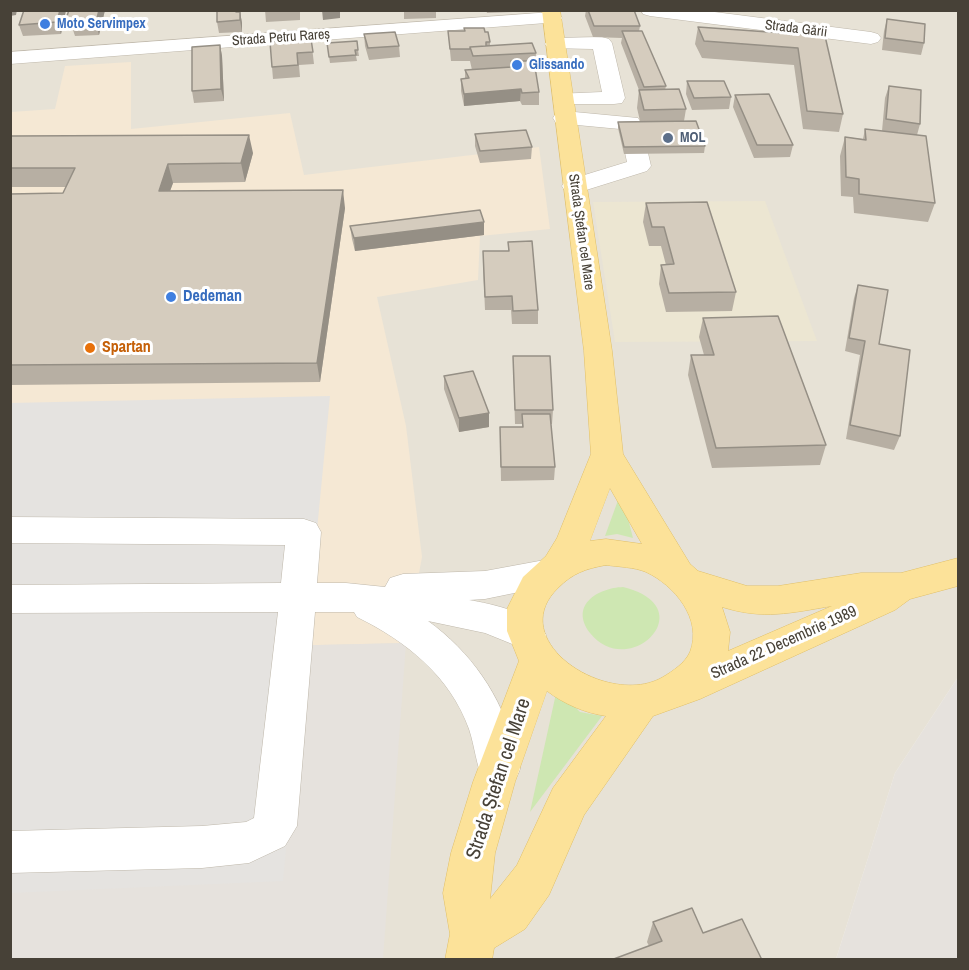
<!DOCTYPE html>
<html>
<head>
<meta charset="utf-8">
<style>
  body { margin:0 }
  #map { position:relative; width:969px; height:970px; overflow:hidden; background:#f4f0e8; font-family:"Archivo Narrow",sans-serif }
  canvas { display:block }
  .frame { position:absolute; inset:0; border:12px solid #474137; pointer-events:none }
</style>
</head>
<body>
<div id="map">
<canvas width="969" height="970"></canvas>
<div class="frame"></div>
</div>
<script>
const ctx = document.querySelector('canvas').getContext('2d');
ctx.lineJoin = 'round';
function fill(path, color) { ctx.fillStyle = color; ctx.fill(path, 'evenodd'); }
function trace(path, color, width, dash) { ctx.strokeStyle = color; ctx.lineWidth = width; ctx.lineCap = dash ? 'butt' : 'round'; ctx.setLineDash(dash || []); ctx.stroke(path); }
function write(font, color, halo, rows, align = 'center') {
  ctx.font = font + ' "Archivo Narrow",sans-serif'; ctx.lineWidth = 6; ctx.setLineDash([]); ctx.textBaseline = 'middle'; ctx.strokeStyle = halo; ctx.fillStyle = color; for (const [text, x, y, turn = 0] of rows) {
    ctx.save(); ctx.translate(x, y); ctx.rotate((+turn || 0) * Math.PI / 180); ctx.textAlign = isNaN(turn) ? turn : align; if (halo) ctx.strokeText(text, 0, 0); ctx.fillText(text, 0, 0); ctx.restore();
  }
}
const residential = new Path2D(`
  M10,11H958V677L895,773L836,959H11Z`);
const commercial = new Path2D(`
  M131,62V129L290,113L304,175L539,147L550,229L480,236L478,280L377,297L406,426L422,557L406,643L11,652V112L55,109L65,66Z`);
const industrial = new Path2D(`
  M406,643L383,959H11L10,652Z
  M958,677V959H836L895,773Z`);
const education = new Path2D(`
  M765,201L817,341L615,342L593,202Z`);
const green = new Path2D(`
  M621,492L633,538L617,534L605,536Z
  M623,587C705,607 629,682 590,633C569,605 598,588 623,587Z
  M557,689L580,712L602,716L530,812Z`);
const parking = new Path2D(`
  M330,396L283,881L11,893L10,403Z`);
const minor = new Path2D(`
  M641,10H699L871,32L878,34L881,38L878,42L871,44L650,16L643,14Z
  M552,12L559,14L562,18L559,22L10,64V52Z
  M602,37L609,39L612,43L625,98L622,103L614,104H556L553,99L556,94L602,92L593,49L548,48L545,44L548,40L555,38Z
  M564,111L638,118L641,123L651,166L647,171L583,191L574,193L565,191L562,186L565,181L627,162L620,129L556,123L553,118L556,113Z
  M10,517L304,519L316,523L321,532L317,583H346L385,587L390,578L403,574L485,571L550,559L563,563L568,573L563,583L485,599L469,600C492,604 535,613 546,635L540,646L527,650L485,633L428,621C470,651 502,696 514,747C515,753 520,763 520,769C519,773 515,779 514,782L499,788L484,782C476,765 475,747 469,729C450,676 406,641 357,617L354,612H315L297,826L285,846L249,863L202,868L10,873V831L202,826L246,822L254,818L278,612L10,613V585L281,583L285,545L10,543Z`);
const major = new Path2D(`
  M542,10H560L612,351L623,454L690,564L698,571L747,586H778L861,573H901L958,558V586L910,599L895,610L700,699L653,716L584,815L549,895L525,929L494,948L492,960H445L450,934L443,893L451,853L473,782L519,661L507,631V609L523,577L546,556L557,538L591,454L584,351ZM610,488L642,544L606,539L590,541ZM606,565C619,567 634,567 646,572C674,585 703,619 690,652C685,663 673,671 663,677C609,709 503,641 558,588C573,573 585,569 606,565ZM832,606L728,651L730,632L722,607C764,620 790,613 832,606ZM547,691C564,704 585,713 606,716L553,788L517,865L490,899L495,853L515,782Z`);
const wall = new Path2D(`
  M24,10H66L61,34L23,36L19,25Z
  M105,10L99,35L75,36L73,30H70L66,19Z
  M217,10H238V12H240L242,23V32L219,33L217,22Z
  M265,10H308V12H300V20L266,22Z
  M404,10H436V18L404,19Z
  M486,10H538V11L487,13Z
  M586,10H634L640,26L639,31L666,86L665,90L686,109L684,121L705,146L704,153L624,154L618,128V122L640,121L637,108L639,90L621,43L622,38L593,37L585,16Z
  M887,19L924,43L921,55L882,50L884,31Z
  M698,27L825,36L843,114L839,132L803,129L794,65L702,58L695,44Z
  M448,31L485,32L490,42V46L536,53L535,70L539,92V105H522L520,101L464,106L461,91V79H465V70H472L470,61H451Z
  M364,34L399,46L400,57L369,60L365,46Z
  M311,39L314,64L299,65L300,77L273,79L272,67Z
  M327,43L358,50L359,56H356L357,61L330,63Z
  M220,45L222,56L224,101L194,103L192,91Z
  M687,81L731,97L729,109L692,110L686,94Z
  M889,86L920,124L917,135L935,203L928,222L854,213L853,197L841,196L840,156L845,137L863,139L865,129L882,131L885,98Z
  M735,95L793,145L790,157L754,158L733,107Z
  M475,134L532,147L531,159L480,163L475,146Z
  M10,136L253,153L245,182L173,183L170,191L345,208L320,382L10,385V194L63,193L66,187H10Z
  M646,203L736,292L732,311L666,312L659,284L661,265H666L661,246H649L643,222Z
  M350,226L484,235L355,251L352,239Z
  M508,242L538,310V324H512L511,310H485L483,264L508,251Z
  M858,285L879,344L900,436L894,450L846,439L860,355L845,351L854,298Z
  M703,318L826,445L820,465L712,468L688,375L691,355H704L699,337Z
  M513,356L553,410L552,424H551L555,467L554,480L501,481L500,427H522V424H515Z
  M444,376L489,427L459,432L444,389Z
  M653,922L703,933L649,946L647,942Z`);
const shadedWall = new Path2D(`
  M10,10H17L16,15L10,16Z
  M60,10H66L61,34L57,22Z
  M99,10H105L99,35L96,23Z
  M322,10H340V18L323,20Z
  M240,12L242,23V32L240,20Z
  M220,45L222,56L224,101L221,89Z
  M521,89L520,101L464,106V94Z
  M249,135L253,153L245,182L241,163Z
  M168,164L173,183L163,210L159,191Z
  M343,190L345,208L320,382L317,363Z
  M484,222V235L355,251L354,238Z
  M489,413V427L459,432V418Z`);
const building = new Path2D(`
  M24,10H60L57,22L19,25Z
  M69,10H99L96,23L72,25L74,18L66,19Z
  M217,10H236V12H240V20L217,22Z
  M588,10H634L640,26H594Z
  M887,19L925,24L924,43L885,38Z
  M698,27L825,36L843,114L807,111L798,48L704,41Z
  M464,28H484L485,32H488L490,42H486V46L470,47V49H450L448,31H465Z
  M622,31H642L666,86L644,87Z
  M395,32L399,46L368,48L364,34Z
  M311,39L313,52L297,53L298,65L272,67L270,42Z
  M357,41L358,50H355L356,55L329,57L327,43Z
  M532,43L536,53L473,56L470,47Z
  M220,45L221,89L192,91V47Z
  M511,61H534L539,92L522,93L521,89L464,94L461,79L469,78L465,70L512,67Z
  M687,81H724L731,97L694,98Z
  M889,86L921,90L920,124L886,119Z
  M679,89L686,109L644,110L639,90Z
  M769,94L793,145H757L735,95Z
  M696,121L705,146L624,147L618,122Z
  M865,129L926,136L935,203L859,194V179L846,177L845,137L866,140Z
  M526,130L532,147L480,151L475,134Z
  M249,135L241,163L168,164L159,191L343,190L317,363L10,365V194L63,193L75,168H10V136Z
  M707,202L736,292L669,293L661,265L674,264L664,227H652L646,203Z
  M480,210L484,222L354,238L350,226Z
  M532,241L538,310L513,311L512,296L485,297L483,251H509L508,242Z
  M858,285L888,290L879,344L910,350L900,436L850,425L865,341L849,338Z
  M778,316L826,445L716,448L691,355H714L703,318Z
  M513,356H550L553,410H515Z
  M473,371L489,413L459,418L444,376Z
  M522,414H550L555,467H501L500,427H523Z
  M692,908L703,933L742,919L762,960H611L662,941L653,922Z`);
const markers = [
  [45,24,6,"#3f7fe0"],
  [517,65,6,"#3f7fe0"],
  [668,138,6,"#5c6f8a"],
  [171,297,6,"#3f7fe0"],
  [90,348,6,"#e8710a"]
];
const farShopnames = [
  ["Moto Servimpex",57,24],
  ["Glissando",529,65]
];
const farStreetnames = [
  ["Strada Gării",796,29,7],
  ["Strada Petru Rareș",281,38,-4],
  ["Strada Ștefan cel Mare",581,232,82]
];
const farServicenames = [
  ["MOL",680,138]
];
const shopNames = [
  ["Dedeman",183,297]
];
const foodNames = [
  ["Spartan",102,348]
];
const streetNames = [
  ["Strada 22 Decembrie 1989",784,643,-24]
];
const nearStreetnames = [
  ["Strada Ștefan cel Mare",499,779,-72]
];
fill(residential, '#e7e2d6');
fill(commercial, '#f5e8d4');
fill(industrial, '#e6e2dd');
fill(education, '#ece6d2');
fill(green, '#cee7b2');
fill(parking, '#e5e3e0');
trace(minor, '#bfb8ab', 1);
trace(major, '#e1c068', 1);
fill(minor, '#fff');
fill(major, '#fce299');
fill(wall, '#b7afa3');
fill(shadedWall, '#958f85');
fill(building, '#d5ccbe');
trace(building, '#958f85', 1.5);
for (const [x, y, r, color] of markers) { const dot = new Path2D(); dot.arc(x, y, r, 0, 2 * Math.PI); ctx.fillStyle = color; ctx.fill(dot); trace(dot, '#fff', 2); }
write('bold 14px', '#366cbe', '#fff', farShopnames, 'left');
write('14px', '#474137', '#fff', farStreetnames);
write('bold 14px', '#4e5e75', '#fff', farServicenames, 'left');
write('bold 16px', '#366cbe', '#fff', shopNames, 'left');
write('bold 16px', '#c56008', '#fff', foodNames, 'left');
write('16px', '#474137', '#fff', streetNames);
write('20px', '#474137', '#fff', nearStreetnames);
</script>
</body>
</html>
